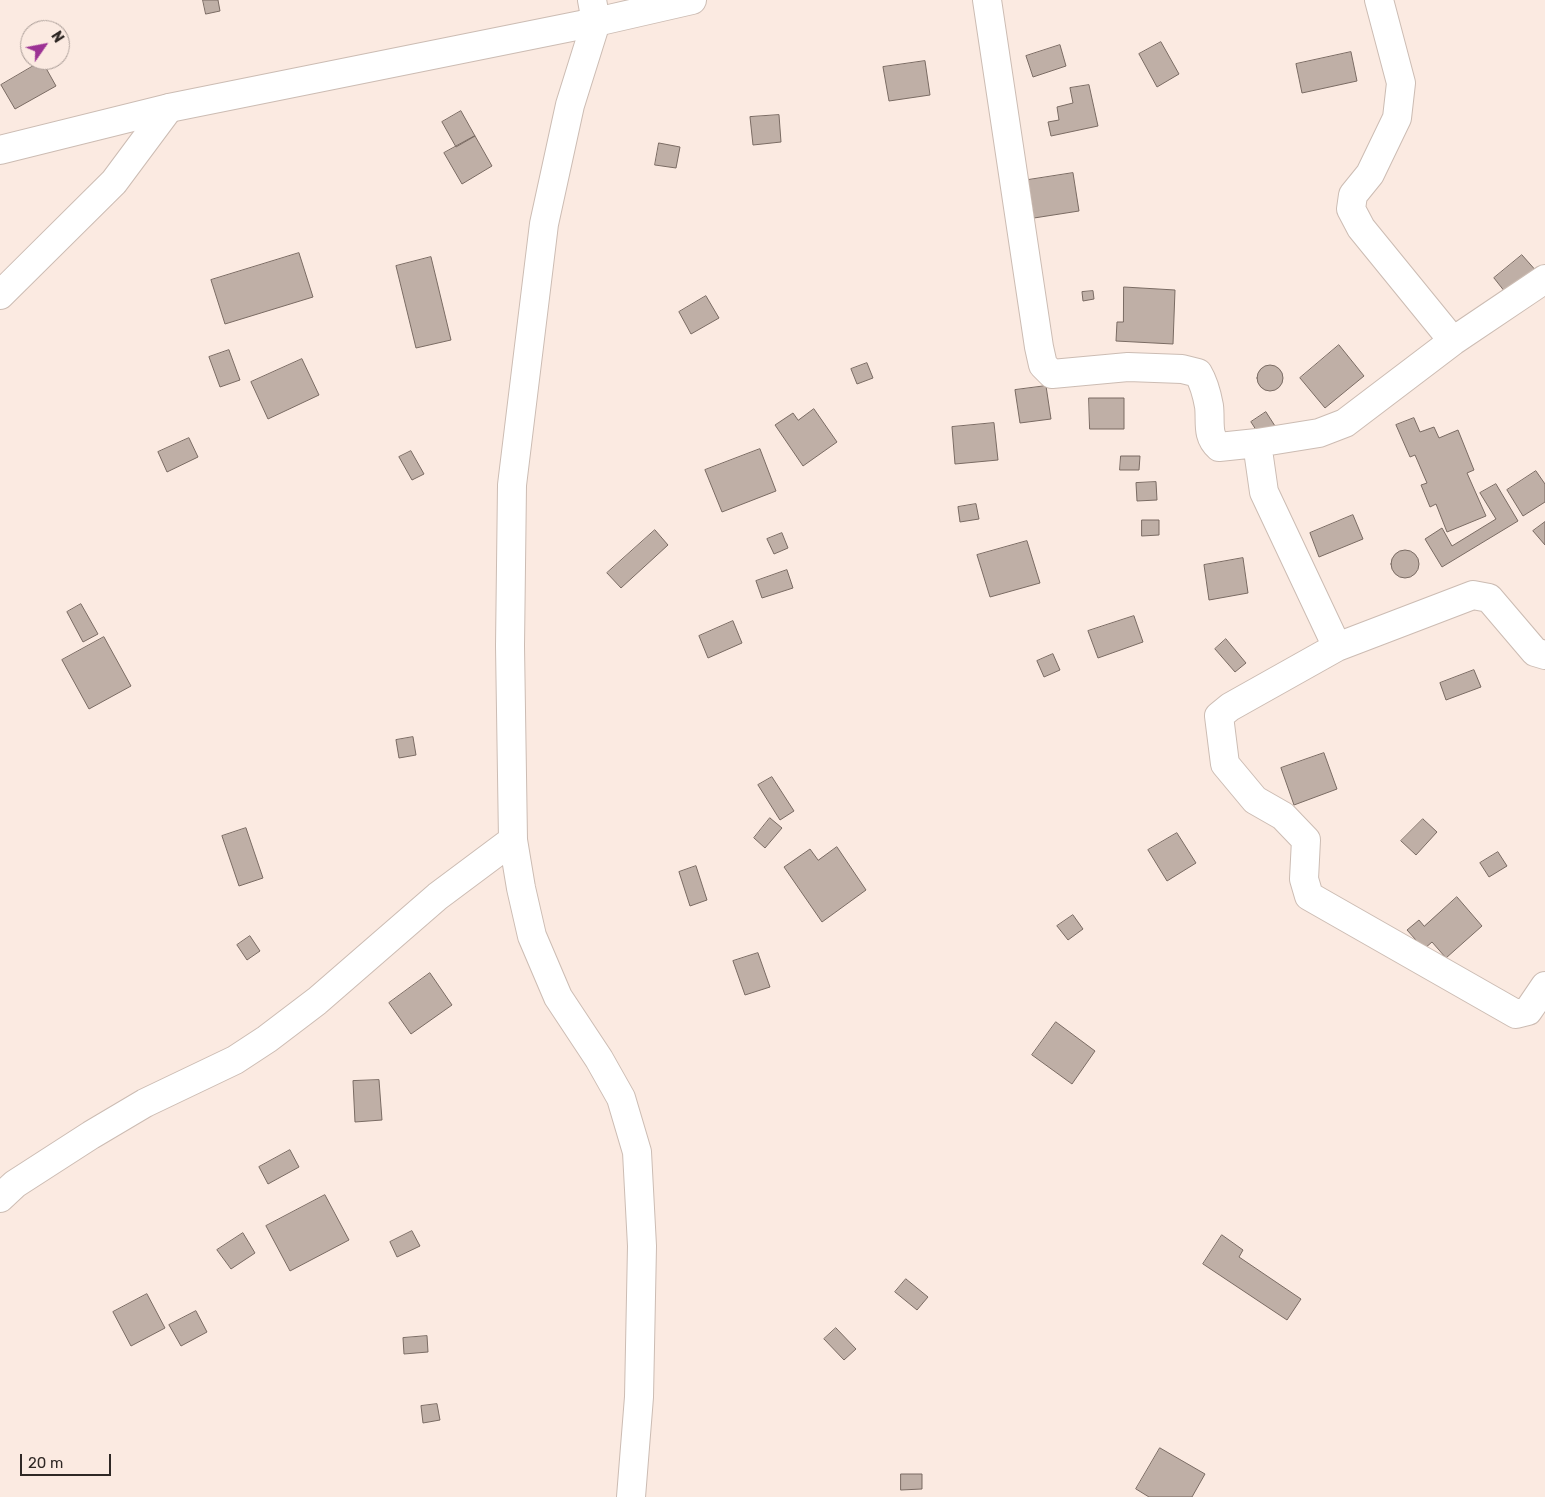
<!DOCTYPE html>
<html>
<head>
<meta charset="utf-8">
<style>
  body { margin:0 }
  #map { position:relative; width:1545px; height:1497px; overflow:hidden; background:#fbeae1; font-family:Rubik,sans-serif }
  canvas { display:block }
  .north { position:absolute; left:20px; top:20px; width:50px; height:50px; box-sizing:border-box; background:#fbeae1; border:1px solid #a99c96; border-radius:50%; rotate:57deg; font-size:14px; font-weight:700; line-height:20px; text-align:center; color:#2f2825 }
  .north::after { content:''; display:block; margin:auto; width:18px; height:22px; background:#9c3294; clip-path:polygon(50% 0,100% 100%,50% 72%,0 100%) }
  .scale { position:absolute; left:20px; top:1454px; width:91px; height:22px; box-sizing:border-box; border:2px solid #2f2825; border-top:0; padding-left:6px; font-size:15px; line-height:18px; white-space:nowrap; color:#2f2825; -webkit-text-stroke:4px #fbeae1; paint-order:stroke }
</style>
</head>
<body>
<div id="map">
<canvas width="1545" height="1497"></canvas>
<div class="north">N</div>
<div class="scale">20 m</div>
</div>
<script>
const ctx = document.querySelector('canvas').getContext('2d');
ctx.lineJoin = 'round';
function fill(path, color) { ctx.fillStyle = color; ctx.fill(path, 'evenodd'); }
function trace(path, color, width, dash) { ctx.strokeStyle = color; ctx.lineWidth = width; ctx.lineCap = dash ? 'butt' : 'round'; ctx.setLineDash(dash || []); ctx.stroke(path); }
const building = new Path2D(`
  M203,0H218L220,11L206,14Z
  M1161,42L1179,74L1157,87L1139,54Z
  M1060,45L1066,66L1033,77L1026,56Z
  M1351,52L1357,81L1302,93L1296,64Z
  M42,61L56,86L15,109L1,85Z
  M925,61L930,95L889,101L883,67Z
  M1089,85L1098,126L1051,136L1048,122L1059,120L1057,107L1073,103L1070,88Z
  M461,111L475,136L456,147L442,122Z
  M779,115L781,142L753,145L750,117Z
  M475,136L492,166L462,184L444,153Z
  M659,143L680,147L676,168L655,165Z
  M1073,173L1079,211L1034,218L1028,180Z
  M299,253L313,297L225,324L211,280Z
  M1522,255L1538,273L1509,297L1494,278Z
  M431,257L451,340L416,348L396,266Z
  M1124,287L1175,290L1173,344L1116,341L1117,322H1123Z
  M1093,291L1094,299L1083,301L1082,292Z
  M706,296L719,318L691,334L679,312Z
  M1339,345L1364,376L1325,408L1300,378Z
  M229,350L240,380L220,387L209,357Z
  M302,359L319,395L268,419L251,382Z
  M867,363L873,378L857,384L851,369Z
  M1257 378a13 13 0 1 1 26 0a13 13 0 1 1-26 0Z
  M1046,386L1051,419L1020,423L1015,390Z
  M1089,398H1124V429H1090Z
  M814,409L837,442L803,466L775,425L793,413L798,420Z
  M1266,412L1275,426L1260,436L1251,422Z
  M1414,418L1420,432L1434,427L1439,438L1458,430L1474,470L1467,473L1486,516L1447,532L1436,504L1430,507L1421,485L1427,483L1415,455L1410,457L1396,425Z
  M994,423L998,460L955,464L952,427Z
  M189,438L198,457L167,472L158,452Z
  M760,449L776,491L722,512L705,470Z
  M411,451L424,474L412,480L399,457Z
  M1121,456H1140L1139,470H1120Z
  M1536,471L1545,484V502L1523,516L1507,490Z
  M1156,482L1157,500L1137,501L1136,483Z
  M1496,484L1518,521L1442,567L1425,539L1442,528L1452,546L1496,519L1480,493Z
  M976,504L979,519L960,522L958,507Z
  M1353,515L1363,539L1319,557L1310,533Z
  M1142,520H1159V535L1142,536Z
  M1545,522V545L1533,531Z
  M655,530L668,545L621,588L607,573Z
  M782,533L788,548L774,554L767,539Z
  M1027,541L1040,583L990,597L977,555Z
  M1391 564a14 14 0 1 1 28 0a14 14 0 1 1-28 0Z
  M1243,558L1248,593L1209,600L1204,565Z
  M787,570L793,588L762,598L756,581Z
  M81,604L98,634L83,642L67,612Z
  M1134,616L1143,642L1098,658L1088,631Z
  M733,621L742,643L708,658L699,636Z
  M104,637L131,686L89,709L62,660Z
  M1226,639L1246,663L1235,672L1215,649Z
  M1053,654L1060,670L1044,677L1037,661Z
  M1474,670L1481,687L1446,700L1440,683Z
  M413,737L416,755L399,758L396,740Z
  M1324,753L1337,789L1294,805L1281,768Z
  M772,777L794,811L780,820L758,785Z
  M770,818L782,828L765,848L754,838Z
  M1423,819L1437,832L1416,855L1401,841Z
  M246,828L263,878L239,886L222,836Z
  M1177,833L1196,863L1167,881L1148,850Z
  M837,847L866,890L822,922L784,867L810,849L818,860Z
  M1498,852L1507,866L1489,877L1480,863Z
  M696,866L707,900L690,906L679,872Z
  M1457,897L1482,926L1446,958L1432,942L1424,949L1407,930L1419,920L1424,926Z
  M1073,915L1083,929L1068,940L1057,926Z
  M250,936L260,951L247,960L237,945Z
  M758,953L770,987L745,995L733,961Z
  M430,973L452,1005L411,1034L389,1003Z
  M1056,1022L1095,1051L1072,1084L1032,1055Z
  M379,1080L382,1120L355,1122L353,1081Z
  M290,1150L299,1167L268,1184L259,1167Z
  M325,1195L349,1240L290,1271L266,1226Z
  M412,1231L420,1246L397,1257L390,1242Z
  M243,1233L255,1253L231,1269L217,1250Z
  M1222,1235L1243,1250L1239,1257L1301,1299L1287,1320L1203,1264Z
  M906,1279L928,1297L917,1310L895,1292Z
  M147,1294L165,1328L131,1346L113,1312Z
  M196,1311L207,1332L181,1346L169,1325Z
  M836,1328L856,1349L844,1360L824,1339Z
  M427,1336L428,1352L404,1354L403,1338Z
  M437,1404L440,1420L423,1423L421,1406Z
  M1160,1448L1205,1474L1192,1497H1149L1136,1489Z
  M901,1474H922V1489L901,1490Z`);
const street = new Path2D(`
  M592,0L596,22L570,105L544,224L512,485L510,646L513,840L521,888L532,936L558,997L599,1059L621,1098L637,1152L642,1246L639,1397L631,1497
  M987,0L1039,347L1043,365L1052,374L1128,367L1182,369L1198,373C1204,383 1207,395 1209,406C1211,421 1206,436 1219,447L1257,443L1319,433L1345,423L1453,341L1545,279
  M1379,0L1401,83L1397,118L1370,174L1353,195L1351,209L1361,228L1453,341
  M0,295L114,182L169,108
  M1257,443L1264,492L1337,647
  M1545,655L1535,652L1489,598L1473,595L1337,647L1230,707L1219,716L1225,764L1255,800L1283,816L1306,840L1304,879L1309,896L1516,1014L1528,1011L1545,986
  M0,1198L15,1184L91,1135L145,1103L235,1060L267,1039L317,1001L438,896L513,840`);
const secondary = new Path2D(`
  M0,150L169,108L596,22L692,0`);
fill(building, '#bfafa6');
trace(building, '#7a6b63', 1);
trace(street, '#ccbcb3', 30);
trace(secondary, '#ccbcb3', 30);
trace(street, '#fff', 28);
trace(secondary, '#fff', 28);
</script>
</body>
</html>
